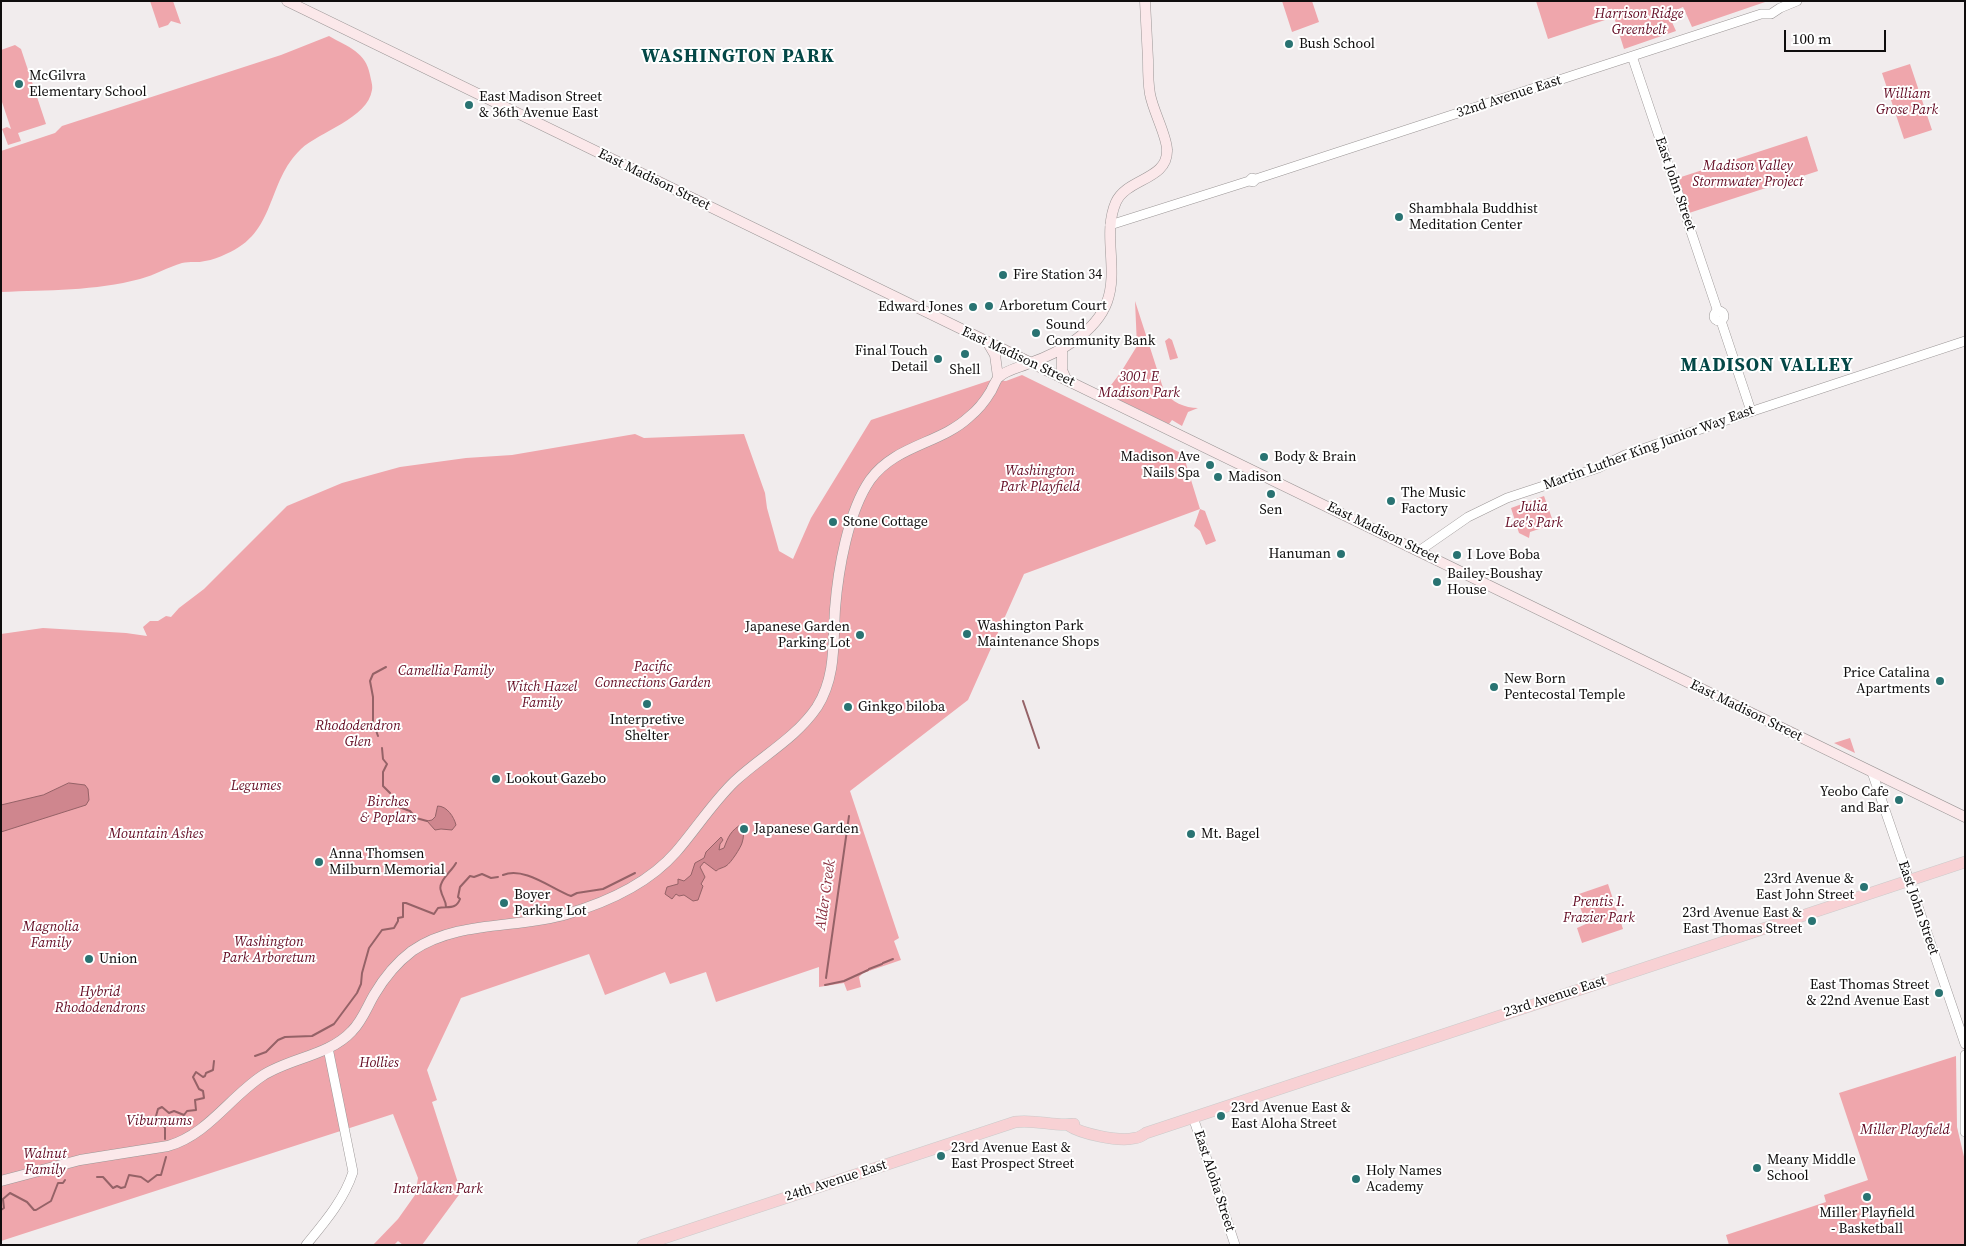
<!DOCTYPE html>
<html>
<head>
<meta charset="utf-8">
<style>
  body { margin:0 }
  #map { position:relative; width:1966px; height:1246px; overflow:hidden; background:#f1eced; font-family:"Source Serif 4",serif }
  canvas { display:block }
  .frame { position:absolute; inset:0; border:2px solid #0f0d0d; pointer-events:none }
  .scale { position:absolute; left:1784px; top:30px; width:102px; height:22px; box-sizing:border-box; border:2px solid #0f0d0d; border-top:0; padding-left:6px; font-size:15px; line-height:18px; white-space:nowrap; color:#0f0d0d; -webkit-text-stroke:4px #fff; paint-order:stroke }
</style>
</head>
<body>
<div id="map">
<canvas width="1966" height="1246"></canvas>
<div class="frame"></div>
<div class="scale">100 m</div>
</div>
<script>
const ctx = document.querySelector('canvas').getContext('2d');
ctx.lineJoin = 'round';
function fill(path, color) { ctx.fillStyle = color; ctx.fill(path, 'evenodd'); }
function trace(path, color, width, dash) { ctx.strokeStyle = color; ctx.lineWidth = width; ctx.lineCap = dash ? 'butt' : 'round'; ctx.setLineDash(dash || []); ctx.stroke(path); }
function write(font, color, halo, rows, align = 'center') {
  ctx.font = font + ' "Source Serif 4",serif'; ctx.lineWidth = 4; ctx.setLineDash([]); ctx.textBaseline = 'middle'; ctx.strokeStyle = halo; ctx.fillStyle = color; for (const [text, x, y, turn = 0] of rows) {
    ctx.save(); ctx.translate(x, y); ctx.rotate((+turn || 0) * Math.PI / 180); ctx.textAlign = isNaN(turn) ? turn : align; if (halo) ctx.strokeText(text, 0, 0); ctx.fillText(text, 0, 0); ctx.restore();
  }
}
const green = new Path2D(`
  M150,1H173L181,24L171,21L168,25L159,28Z
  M1282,1H1312L1319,22L1292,32Z
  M1536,1H1768L1692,27L1683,7L1676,10L1677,17L1671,20L1676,31L1624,49L1614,17L1548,39Z
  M329,36C348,47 366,52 370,75C371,80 373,86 372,90C368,118 319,132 301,149C266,182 277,233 226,254C220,257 212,260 205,261C198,263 190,261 182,263C168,267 155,275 140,279C95,291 48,290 1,292V151L55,133L62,126L281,55Z
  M15,45L21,49L46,124L18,133L21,141L8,145L2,129L7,127L11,129L1,99V50Z
  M1910,64L1932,130L1904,139L1882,73Z
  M1807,136L1818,171L1689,213L1678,178Z
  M1135,301L1164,391C1171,402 1185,408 1198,408L1188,412L1182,426L1172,420L1169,424L1105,393L1121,372L1137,346Z
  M1169,338L1172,340L1178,358L1170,360L1165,341Z
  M1022,375L1183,454L1200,509L1205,511L1216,541L1206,545L1200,531L1194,526L1200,509L1024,574L968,700L850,791L899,938L894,941L901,960L863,973L859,977L861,987L847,991L844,983L819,987V967L716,1002L706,972L670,984L665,972L605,995L589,954L461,998L427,1070L437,1100L432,1102L461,1192L422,1245H403L398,1241L394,1245H373L398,1219L415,1195L418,1178L393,1114L1,1241V634L43,628L126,633L147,636L143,627L150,621H158L166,616L171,617L179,608L204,589L287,506L342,483L400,467L466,458L512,455L635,434L644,438L744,434L765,493L767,508L779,551L793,559L811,518L871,420L991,380L1006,381Z
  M1544,496L1554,524L1530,532L1529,538L1519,533L1511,508Z
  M1850,738L1855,753L1834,743Z
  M1608,884L1623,929L1582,943L1577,928L1586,924L1576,895Z
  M1956,1056L1957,1127L1965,1161V1245H1729L1726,1235L1826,1202L1824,1195L1868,1180L1839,1093Z`);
const water = new Path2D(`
  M69,783L85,785L88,789L89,800L86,805L1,832V805L43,795Z
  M438,806C447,806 454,817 456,825L452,830L441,829L435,830L427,821L432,820L435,817Z
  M742,824L745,827C743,832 744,838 742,843C741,847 731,863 726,866C723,868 719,868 716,871L704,862L700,867L705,877L701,884L703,886L698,900L693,901L684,895L679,896L676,894L672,899L665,894L667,887L678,884V879L684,881L691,875L695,863L704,858L706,852L721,837L723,840L720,844L719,850L724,848C728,837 731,830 742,824Z`);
const stream = new Path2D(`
  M1023,701L1039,748
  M378,736L373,722V697L370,681L373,674L386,667
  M382,748L383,759L387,764L383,772V786L390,793
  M394,796L399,801V807L410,811L416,818L427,821
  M503,875C524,866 552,889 571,896L577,893L603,889L635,873
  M446,907C446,900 442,897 441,891C437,882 452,871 456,863
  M883,963L893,959
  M869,969L882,964
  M826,978L849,816
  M825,985L844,981L868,970
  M255,1056L266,1052L278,1040L285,1037L312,1036L334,1024L357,993L361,984L362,973L369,948L382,930L394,928L398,921V918L403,917V903H406L434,914L438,908C448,906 456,910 460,899L458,897L460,887L470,876L474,877L482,874L491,878L498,877
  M165,1139V1128L156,1116L158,1109L162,1107L169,1113L174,1111L184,1115L187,1111L196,1110L195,1100L204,1098L203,1091L199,1089L193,1077L196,1072L203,1077L205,1076L206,1073L213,1070L214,1061
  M97,1177H103L113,1188L117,1186L121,1188L125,1187L129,1175L141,1177L148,1182L157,1175H161L166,1157
  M1,1210L4,1208L3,1199L10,1193L27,1202L34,1210H36L51,1201L58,1183H63L65,1180`);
const tertiary = new Path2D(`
  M1632,56L1718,312
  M1256,179L1761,14H1771L1780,8L1797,1
  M1110,225L1249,181L1253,182L1256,179L1252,178L1249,181
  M1714 316a5 5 0 1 1 10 0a5 5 0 1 1-10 0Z
  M1721,321L1751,411
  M1419,551L1468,517L1507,498L1598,468L1625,455L1756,410L1965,341
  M1872,772L1965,1044
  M1965,1055V1132
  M1193,1117L1235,1245
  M306,1245C324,1223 344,1200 353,1172L328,1048`);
const secondary = new Path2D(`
  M287,1L1965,817
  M988,343L995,355L998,377
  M1062,350V370L1066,379
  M1,1181L80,1160L168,1146C207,1135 229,1098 262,1076C289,1058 329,1056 352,1031C362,1021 367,1007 374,995C384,978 396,963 412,951C457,920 517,929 567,914C608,902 648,884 676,852C696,829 713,802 735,781C762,756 796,738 817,707C836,677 833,643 835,609C838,570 848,512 870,480C895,445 940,444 969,417C978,410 985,401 991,391C992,389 997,378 999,377C1006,370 1021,367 1030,363C1059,353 1096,332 1107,302C1119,269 1102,234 1116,202C1127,178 1168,180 1167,150C1167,136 1153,111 1150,94C1148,83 1148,72 1148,60C1147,41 1146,21 1145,1`);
const primary = new Path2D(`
  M1068,1125C1081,1134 1119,1142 1135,1138C1139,1138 1143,1135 1146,1133L1965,862
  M643,1245L1015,1122C1036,1119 1055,1127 1074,1124`);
const markers = [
  [1289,44,5,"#297372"],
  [19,84,5,"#297372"],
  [469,105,5,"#297372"],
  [1399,217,5,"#297372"],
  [1003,275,5,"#297372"],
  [989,306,5,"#297372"],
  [973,307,5,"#297372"],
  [1036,333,5,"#297372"],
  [965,354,5,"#297372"],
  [938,359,5,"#297372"],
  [1264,457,5,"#297372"],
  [1210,465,5,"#297372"],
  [1218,477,5,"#297372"],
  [1271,494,5,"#297372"],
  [1391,501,5,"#297372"],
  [833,522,5,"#297372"],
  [1341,554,5,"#297372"],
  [1457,555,5,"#297372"],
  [1437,582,5,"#297372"],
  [967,634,5,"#297372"],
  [860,635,5,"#297372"],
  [1940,681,5,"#297372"],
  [1494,687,5,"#297372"],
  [647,704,5,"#297372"],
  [848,707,5,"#297372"],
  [496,779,5,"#297372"],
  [1899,800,5,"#297372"],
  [744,829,5,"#297372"],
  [1191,834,5,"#297372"],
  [319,862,5,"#297372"],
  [1864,887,5,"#297372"],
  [504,903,5,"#297372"],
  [1812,921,5,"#297372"],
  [89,959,5,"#297372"],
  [1939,993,5,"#297372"],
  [1221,1116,5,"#297372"],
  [941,1156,5,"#297372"],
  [1757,1168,5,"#297372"],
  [1356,1179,5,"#297372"],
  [1867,1197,5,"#297372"]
];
const parkNames = [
  ["Harrison Ridge",1639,14],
  ["Greenbelt",1639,30],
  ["William",1907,94],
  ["Grose Park",1907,110],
  ["Madison Valley",1748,166],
  ["Stormwater Project",1748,182],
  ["3001 E",1139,377],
  ["Madison Park",1139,393],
  ["Washington",1040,471],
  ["Park Playfield",1040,487],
  ["Julia",1534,507],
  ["Lee's Park",1534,523],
  ["Pacific",653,667],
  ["Connections Garden",653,683],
  ["Camellia Family",446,671],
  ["Witch Hazel",542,687],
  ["Family",542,703],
  ["Rhododendron",358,726],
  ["Glen",358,742],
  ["Legumes",256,786],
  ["Birches",388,802],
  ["& Poplars",388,818],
  ["Mountain Ashes",156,834],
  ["Prentis I.",1599,902],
  ["Frazier Park",1599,918],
  ["Magnolia",51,927],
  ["Family",51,943],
  ["Washington",269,942],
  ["Park Arboretum",269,958],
  ["Hybrid",100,992],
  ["Rhododendrons",100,1008],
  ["Hollies",379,1063],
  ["Viburnums",159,1121],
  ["Miller Playfield",1905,1130],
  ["Walnut",45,1154],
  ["Family",45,1170],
  ["Interlaken Park",438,1189]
];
const poiNames = [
  ["Bush School",1299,44],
  ["McGilvra",29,76],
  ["Elementary School",29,92],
  ["East Madison Street",479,97],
  ["& 36th Avenue East",479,113],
  ["Shambhala Buddhist",1409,209],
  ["Meditation Center",1409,225],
  ["Fire Station 34",1013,275],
  ["Arboretum Court",999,306],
  ["Edward Jones",963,307,"right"],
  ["Sound",1046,325],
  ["Community Bank",1046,341],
  ["Final Touch",928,351,"right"],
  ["Detail",928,367,"right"],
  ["Shell",965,370,"center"],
  ["Madison Ave",1200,457,"right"],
  ["Nails Spa",1200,473,"right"],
  ["Body & Brain",1274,457],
  ["Madison",1228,477],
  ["The Music",1401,493],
  ["Factory",1401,509],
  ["Sen",1271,510,"center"],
  ["Stone Cottage",843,522],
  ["Hanuman",1331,554,"right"],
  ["I Love Boba",1467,555],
  ["Bailey-Boushay",1447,574],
  ["House",1447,590],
  ["Washington Park",977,626],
  ["Maintenance Shops",977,642],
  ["Japanese Garden",850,627,"right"],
  ["Parking Lot",850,643,"right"],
  ["Price Catalina",1930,673,"right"],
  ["Apartments",1930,689,"right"],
  ["New Born",1504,679],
  ["Pentecostal Temple",1504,695],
  ["Ginkgo biloba",858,707],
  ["Interpretive",647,720,"center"],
  ["Shelter",647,736,"center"],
  ["Lookout Gazebo",506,779],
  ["Yeobo Cafe",1889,792,"right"],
  ["and Bar",1889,808,"right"],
  ["Japanese Garden",754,829],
  ["Mt. Bagel",1201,834],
  ["Anna Thomsen",329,854],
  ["Milburn Memorial",329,870],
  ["23rd Avenue &",1854,879,"right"],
  ["East John Street",1854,895,"right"],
  ["Boyer",514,895],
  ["Parking Lot",514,911],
  ["23rd Avenue East &",1802,913,"right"],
  ["East Thomas Street",1802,929,"right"],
  ["Union",99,959],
  ["East Thomas Street",1929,985,"right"],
  ["& 22nd Avenue East",1929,1001,"right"],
  ["23rd Avenue East &",1231,1108],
  ["East Aloha Street",1231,1124],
  ["23rd Avenue East &",951,1148],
  ["East Prospect Street",951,1164],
  ["Meany Middle",1767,1160],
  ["School",1767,1176],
  ["Holy Names",1366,1171],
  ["Academy",1366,1187],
  ["Miller Playfield",1867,1213,"center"],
  ["- Basketball",1867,1229,"center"]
];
const streetNames = [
  ["32nd Avenue East",1509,97,-18],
  ["East Madison Street",654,180,26],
  ["East John Street",1675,184,71],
  ["East Madison Street",1018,357,25],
  ["Martin Luther King Junior Way East",1649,448,-20],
  ["East Madison Street",1383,533,26],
  ["East Madison Street",1746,711,26],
  ["East John Street",1918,908,71],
  ["23rd Avenue East",1555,997,-18],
  ["24th Avenue East",836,1181,-18],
  ["East Aloha Street",1214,1181,72]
];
const waterNames = [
  ["Alder Creek",826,895,-82]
];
const districtNames = [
  ["WASHINGTON PARK",738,57],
  ["MADISON VALLEY",1767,366]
];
fill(green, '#efa6ac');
fill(water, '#cf868e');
trace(water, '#956267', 1);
trace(stream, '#956267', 2);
trace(tertiary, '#9b9696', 10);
trace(secondary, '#9b9696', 11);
trace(primary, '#cacaca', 12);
trace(tertiary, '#fff', 9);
trace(secondary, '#fbe8ea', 10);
trace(primary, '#f8d1d4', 11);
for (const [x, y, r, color] of markers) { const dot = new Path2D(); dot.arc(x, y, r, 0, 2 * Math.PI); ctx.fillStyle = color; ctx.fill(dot); trace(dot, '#fff', 2); }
write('italic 14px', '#630a22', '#fff', parkNames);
write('14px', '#0f0d0d', '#fff', poiNames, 'left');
write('14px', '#0f0d0d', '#fff', streetNames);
write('italic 15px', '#8a3241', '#fff', waterNames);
ctx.letterSpacing = '1px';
write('bold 19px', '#034746', '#fff', districtNames);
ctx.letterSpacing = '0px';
</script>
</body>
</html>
